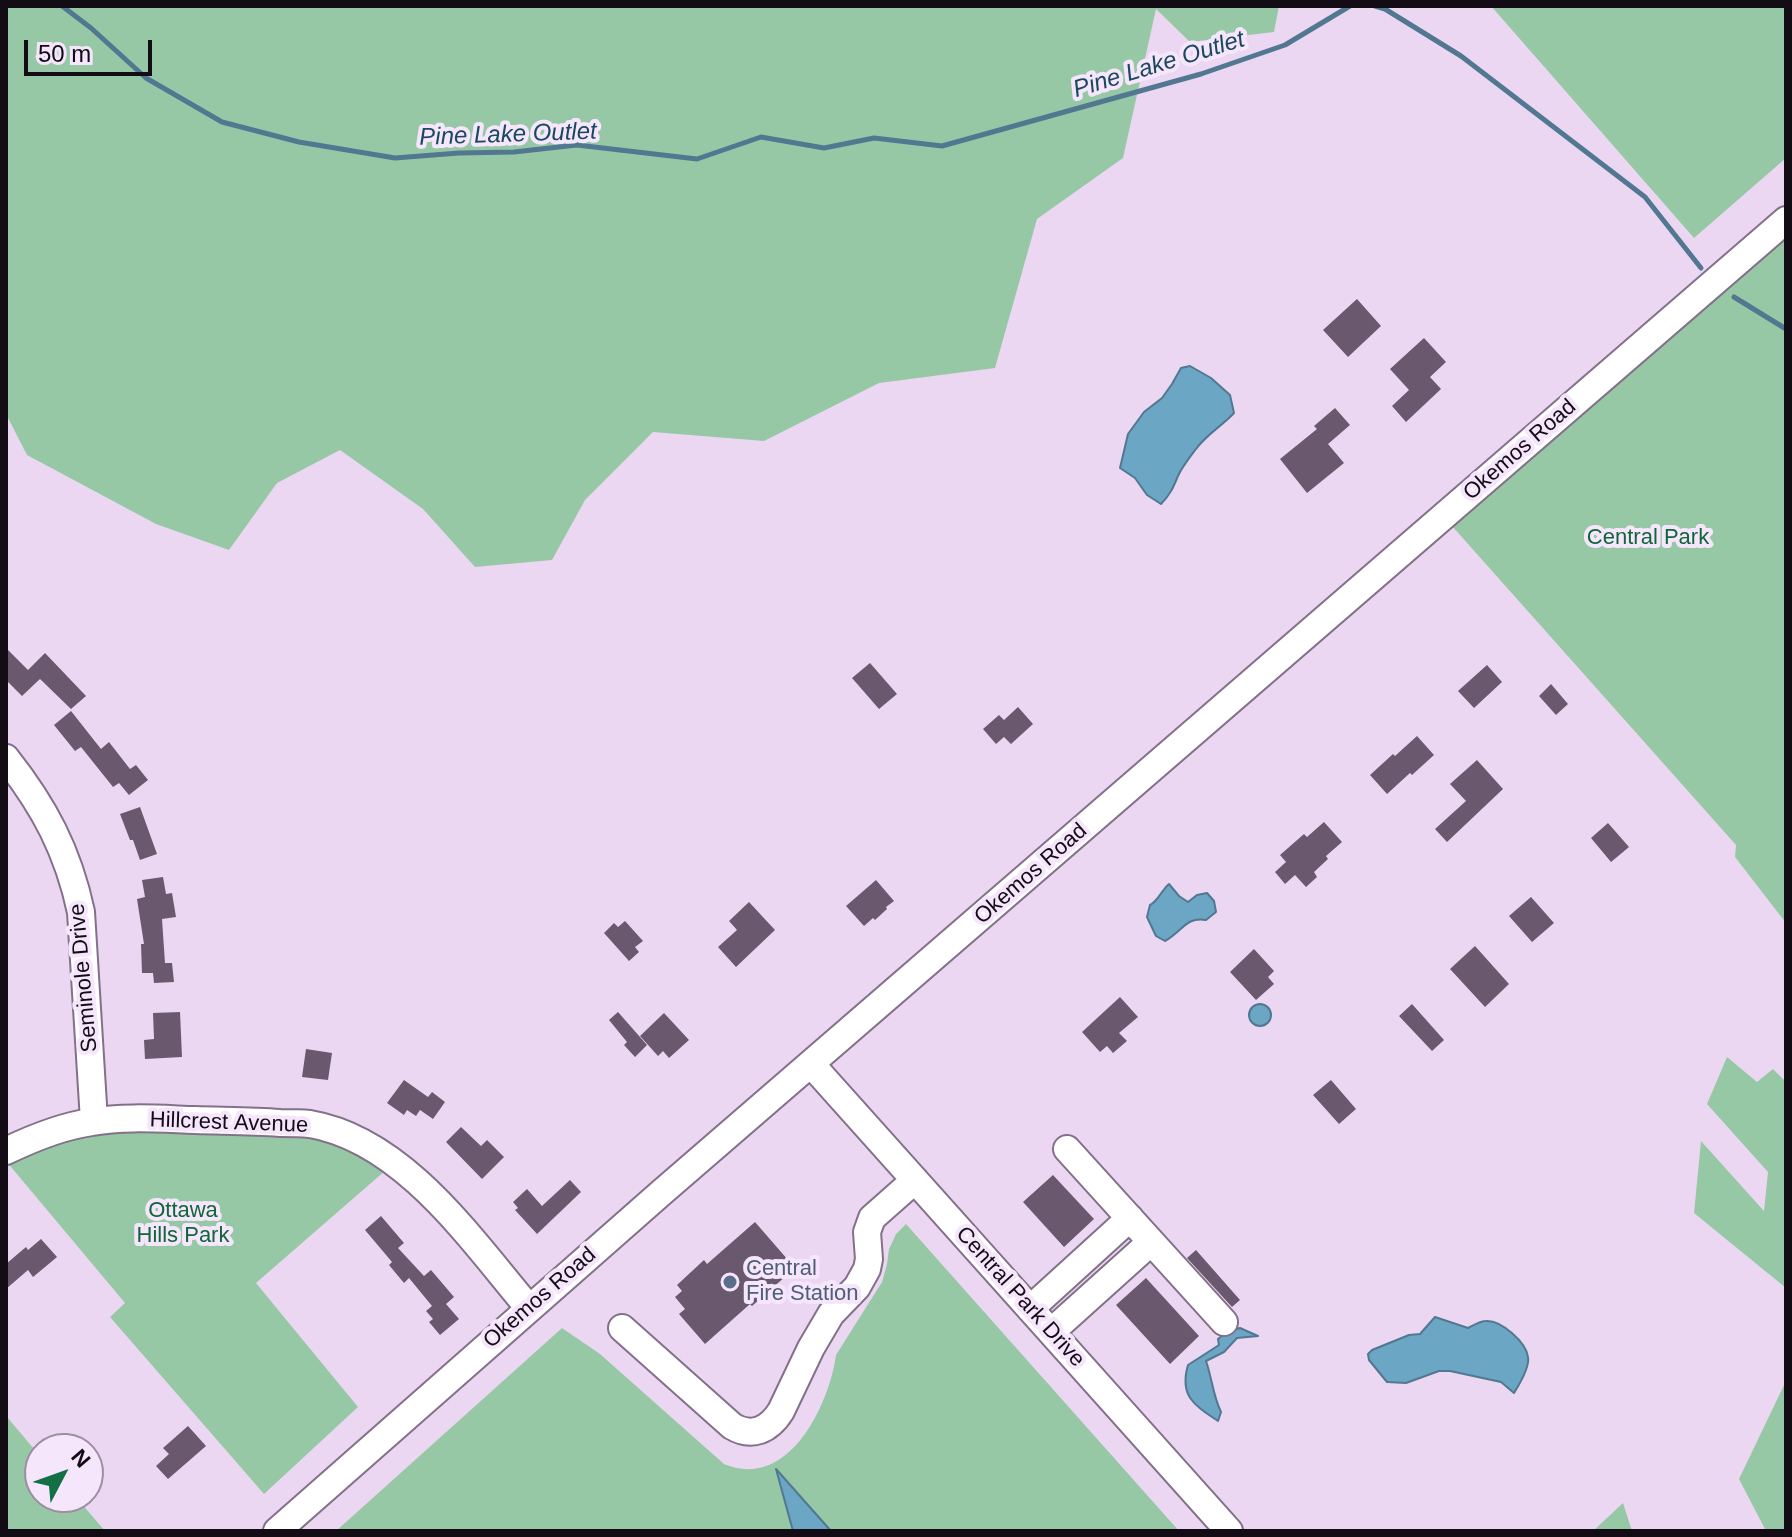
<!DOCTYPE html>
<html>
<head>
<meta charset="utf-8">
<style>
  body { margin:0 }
  #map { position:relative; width:1792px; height:1537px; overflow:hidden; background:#ecd7f2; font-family:Arial,sans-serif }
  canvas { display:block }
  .frame { position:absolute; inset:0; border:8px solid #130c15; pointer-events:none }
  .north { position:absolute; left:24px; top:1433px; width:80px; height:80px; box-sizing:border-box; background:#f6e6fc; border:2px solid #9b8fa0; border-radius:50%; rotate:49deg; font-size:22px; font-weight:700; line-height:32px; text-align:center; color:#130c15 }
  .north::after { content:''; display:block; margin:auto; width:28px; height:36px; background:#137044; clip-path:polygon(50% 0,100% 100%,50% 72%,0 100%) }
  .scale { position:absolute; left:24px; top:40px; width:128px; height:36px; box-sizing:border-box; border:4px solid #130c15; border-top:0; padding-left:10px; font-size:24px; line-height:28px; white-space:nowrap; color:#130c15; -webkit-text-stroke:6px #f6e6fc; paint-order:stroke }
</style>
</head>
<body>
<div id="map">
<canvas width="1792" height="1537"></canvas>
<div class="frame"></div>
<div class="north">N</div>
<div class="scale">50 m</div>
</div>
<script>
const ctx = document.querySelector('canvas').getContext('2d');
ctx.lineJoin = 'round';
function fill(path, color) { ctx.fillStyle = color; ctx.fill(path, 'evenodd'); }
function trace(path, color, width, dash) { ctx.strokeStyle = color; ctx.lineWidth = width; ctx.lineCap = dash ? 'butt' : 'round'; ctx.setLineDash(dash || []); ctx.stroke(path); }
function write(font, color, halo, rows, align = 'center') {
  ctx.font = font + ' Arial,sans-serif'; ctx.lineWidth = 8; ctx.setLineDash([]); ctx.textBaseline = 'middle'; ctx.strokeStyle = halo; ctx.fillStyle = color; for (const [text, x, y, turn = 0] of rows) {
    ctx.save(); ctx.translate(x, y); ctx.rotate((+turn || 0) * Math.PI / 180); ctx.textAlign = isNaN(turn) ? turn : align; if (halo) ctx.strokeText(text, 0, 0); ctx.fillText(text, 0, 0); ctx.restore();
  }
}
const green = new Path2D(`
  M6,6H1279L1274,32L1190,42L1156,9L1123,158L1037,219L995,368L879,383L764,441L653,432L585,500L552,560L475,567L423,509L340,450L277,483L229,550L156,524L27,455L6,414Z
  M1491,6H1786V158L1694,238Z
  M1786,233V923L1735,857L1736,845L1452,526Z
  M1727,1057L1757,1082L1773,1069L1786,1082V1288L1694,1213L1701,1141L1764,1211L1768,1172L1707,1104Z
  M96,1130L304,1131L347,1147L386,1170L256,1283L358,1407L264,1494L110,1317L125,1303L6,1161Z
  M906,1224L1179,1531H831L777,1471L793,1531H336L562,1328L600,1354L724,1464C788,1491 829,1406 836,1355L882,1282L887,1264L889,1249L896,1234Z
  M1786,1381V1531H1766L1739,1479Z
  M7,1417L40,1456V1497H76L105,1531H6Z
  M1623,1503L1632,1531H1593Z`);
const water = new Path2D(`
  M1190,366L1211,378L1230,395L1234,413C1222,426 1207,434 1196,449C1190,457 1182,467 1178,476C1173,488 1170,495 1161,504L1147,495L1135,478L1120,468L1128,434L1144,412L1162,398L1172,384L1181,368Z
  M1169,884L1179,896L1188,902L1197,895L1207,893L1214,901L1216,912L1206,920C1186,916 1182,932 1165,941L1156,936L1147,917L1150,905C1158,901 1161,891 1169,884Z
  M1249 1015a11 11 0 1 1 22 0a11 11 0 1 1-22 0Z
  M1435,1317L1468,1328C1474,1325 1480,1321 1486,1321C1501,1320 1526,1342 1528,1357C1530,1367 1519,1385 1514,1393L1501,1382L1450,1371H1439L1406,1383L1387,1382L1369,1360L1368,1354L1372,1350L1409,1335L1420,1334Z
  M1240,1328L1258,1336L1237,1338L1224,1352L1206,1361C1212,1378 1213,1396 1221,1412L1218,1421C1194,1405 1179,1396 1188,1365L1219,1345L1218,1339L1228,1331Z
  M776,1469L831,1531H793Z`);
const stream = new Path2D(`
  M62,6L91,28L146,78L222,122L299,142L395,158L459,153L514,152L577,145L697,159L761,137L824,148L874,138L942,146L1201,74L1285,45L1350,6
  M1375,6L1385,9L1461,56L1645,197L1701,268
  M1734,297L1786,329`);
const building = new Path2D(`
  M1357,299L1381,326L1348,357L1323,330Z
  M1424,338L1446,362L1430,377L1441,389L1406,422L1392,406L1409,390L1390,369Z
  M1335,408L1350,425L1328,444L1344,463L1307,493L1280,459L1317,429L1314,426Z
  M6,648L28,670L45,653L86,696L71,709L40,679L22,696L6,680Z
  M870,663L897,694L879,709L852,678Z
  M1487,665L1502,682L1474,708L1458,691Z
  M1551,684L1568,704L1556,715L1539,696Z
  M1018,707L1033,724L1011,744L1004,737L996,744L983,729L999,715L1004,720Z
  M71,711L101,749L109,742L130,769L136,765L148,780L129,795L119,783L113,787L81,747L75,751L54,725Z
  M1417,736L1434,755L1412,775L1410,773L1387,794L1370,775L1393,754L1395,756Z
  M1477,760L1503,789L1447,842L1435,829L1466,801L1450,784Z
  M140,807L157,854L140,860L133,840H130L120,814Z
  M1324,822L1342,842L1326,856L1328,859L1314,872L1317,877L1306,887L1295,875L1285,884L1275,872L1286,862L1280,855L1304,834L1307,837Z
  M1608,823L1629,847L1611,862L1591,838Z
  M163,877L166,894L172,893L176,917L162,919L165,963H172L174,982L154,983L153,973H142L141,944H144L137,899L145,897L142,880Z
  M876,880L894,901L886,907L887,909L875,920L873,918L864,926L846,906Z
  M1531,897L1554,923L1532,942L1509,916Z
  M749,902L775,930L736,967L718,947L737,930L729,921Z
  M625,921L643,941L635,947L639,952L629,961L604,933L614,923L618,927Z
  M1475,946L1509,984L1485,1007L1450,969Z
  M1254,949L1274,971L1268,977L1274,984L1256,1000L1230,972Z
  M1120,997L1138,1017L1119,1033L1127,1041L1113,1053L1107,1046L1100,1052L1082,1032Z
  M1412,1004L1444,1040L1432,1051L1399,1016Z
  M180,1012L182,1057L145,1059L144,1040L154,1039L153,1013Z
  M618,1012L647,1045L635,1057L624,1045L627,1042L609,1020Z
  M664,1013L689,1040L669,1058L663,1051L658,1056L640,1036Z
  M306,1049L332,1053L328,1080L302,1077Z
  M404,1080L428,1097L432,1092L445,1102L433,1119L420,1110L416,1116L407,1110L404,1115L387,1103Z
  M1331,1080L1356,1109L1339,1124L1313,1095Z
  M461,1127L481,1146L487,1140L504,1157L482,1179L446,1142Z
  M1053,1175L1094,1219L1064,1247L1023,1202Z
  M570,1180L581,1192L537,1234L515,1210L518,1208L513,1202L527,1189L542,1206Z
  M381,1216L404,1243L398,1248L424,1276L431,1270L454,1297L446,1304L459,1319L440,1335L429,1322L433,1319L426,1311L432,1306L409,1278L404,1283L389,1265L392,1262L365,1230Z
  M755,1222L795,1268L752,1306L750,1304L705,1344L679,1314L685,1309L675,1297L682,1291L677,1285L704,1260L707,1264Z
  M41,1239L57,1257L33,1277L28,1270L6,1289V1264L26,1247L28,1250Z
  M1196,1250L1240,1300L1232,1307L1187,1258Z
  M1146,1278L1199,1336L1170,1364L1116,1305Z
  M188,1426L206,1446L168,1479L156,1466L169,1454L163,1448Z`);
const minor = new Path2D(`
  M6,758C44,806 68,851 81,912L94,1121
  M811,1064L1229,1531
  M1067,1149L1224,1322
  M6,1151C33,1138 62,1126 92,1122C124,1116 162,1119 195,1120C223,1121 252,1121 280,1123C290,1123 300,1123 310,1124C404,1140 472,1241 529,1308
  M1030,1309L1130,1218
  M622,1328L732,1426C752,1438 769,1430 781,1411L811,1348L831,1314L857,1287L867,1269L869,1259L867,1232L872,1218L915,1180
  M1051,1332L1151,1242
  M277,1531L661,1193L1786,220`);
const markers = [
  [730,1282,8,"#5c6f8a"]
];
const streetNames = [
  ["Okemos Road",1520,450,-41],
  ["Okemos Road",1031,874,-41],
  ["Seminole Drive",84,978,-95],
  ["Hillcrest Avenue",229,1123,2],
  ["Central Park Drive",1020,1297,48],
  ["Okemos Road",540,1298,-41]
];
const parkNames = [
  ["Central Park",1648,538],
  ["Ottawa",183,1211],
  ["Hills Park",183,1236]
];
const serviceNames = [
  ["Central",746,1269],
  ["Fire Station",746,1294]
];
const waterNames = [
  ["Pine Lake Outlet",1159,65,-17],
  ["Pine Lake Outlet",508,135,-2]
];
fill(green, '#97c8a6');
fill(water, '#6ca6c5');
trace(water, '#517890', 2);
trace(stream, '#517890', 5);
fill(building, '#6a586f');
trace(minor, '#837089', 30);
trace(minor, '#fff', 26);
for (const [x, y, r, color] of markers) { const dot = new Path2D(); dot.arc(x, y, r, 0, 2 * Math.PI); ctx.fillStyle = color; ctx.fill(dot); trace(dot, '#f6e6fc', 3); }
write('22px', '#130c15', '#f6e6fc', streetNames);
write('22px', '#106639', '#f6e6fc', parkNames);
write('22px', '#4e5e75', '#f6e6fc', serviceNames, 'left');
write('italic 24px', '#19485f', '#f6e6fc', waterNames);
</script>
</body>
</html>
